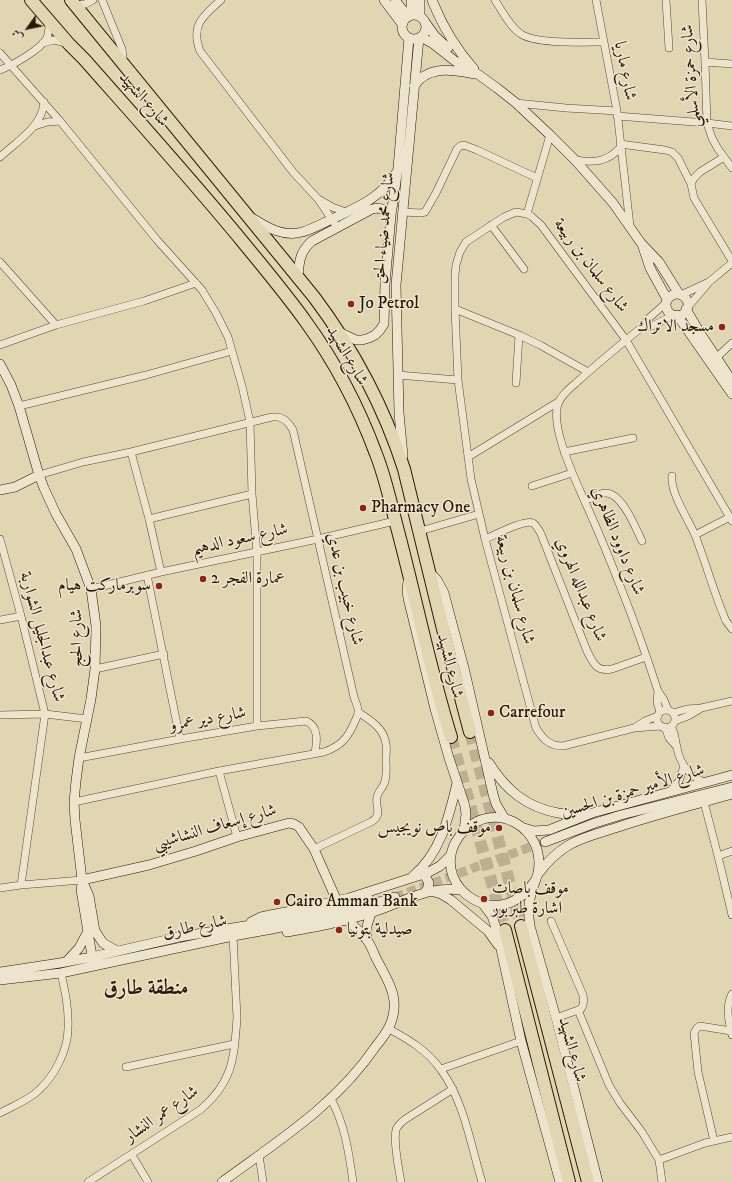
<!DOCTYPE html>
<html>
<head>
<meta charset="utf-8">
<style>
  body { margin:0 }
  #map { position:relative; width:732px; height:1182px; overflow:hidden; background:#e1d6b2; font-family:"IM FELL DW Pica",Amiri,serif }
  canvas { display:block }
  .north { position:absolute; left:8px; top:8px; width:40px; height:40px; -webkit-text-stroke:3px #ece4cd; paint-order:stroke; rotate:237deg; font-size:11px; font-weight:700; line-height:16px; text-align:center; color:#2b1908 }
  .north::after { content:''; display:block; margin:auto; width:14px; height:18px; background:#2b1908; clip-path:polygon(50% 0,100% 100%,50% 72%,0 100%) }
</style>
</head>
<body>
<div id="map">
<canvas width="732" height="1182"></canvas>
<div class="north">ش</div>
</div>
<script>
const ctx = document.querySelector('canvas').getContext('2d');
ctx.lineJoin = 'round';
function trace(path, color, width, dash) { ctx.strokeStyle = color; ctx.lineWidth = width; ctx.lineCap = dash ? 'butt' : 'round'; ctx.setLineDash(dash || []); ctx.stroke(path); }
function write(font, color, halo, rows, align = 'center') {
  ctx.font = font + ' "IM FELL DW Pica",Amiri,serif'; ctx.lineWidth = 3; ctx.setLineDash([]); ctx.textBaseline = 'middle'; ctx.strokeStyle = halo; ctx.fillStyle = color; for (const [text, x, y, turn = 0] of rows) {
    ctx.save(); ctx.translate(x, y); ctx.rotate((+turn || 0) * Math.PI / 180); ctx.textAlign = isNaN(turn) ? turn : align; if (halo) ctx.strokeText(text, 0, 0); ctx.fillText(text, 0, 0); ctx.restore();
  }
}
const secondaryTunnel = new Path2D(`
  M395,897L541,843`);
const highwayTunnel = new Path2D(`
  M470,732L521,926
  M451,737L505,930`);
const street = new Path2D(`
  M102,0L122,49L123,57L122,62
  M221,0C204,15 190,25 200,51L293,172L318,199L337,227
  M495,0C502,11 510,27 521,34C535,44 584,42 603,42
  M596,0L617,111L630,226
  M666,0L669,48
  M702,0L705,62L707,123L712,138L718,149L732,168
  M75,5L85,4L93,0
  M43,43L54,40L66,43
  M0,53L60,121L157,240L202,290L216,313L228,337L242,386L250,422L252,494L257,553V726
  M705,62L732,64
  M0,70C13,65 40,50 47,38C49,33 49,28 49,22
  M516,103L566,108L617,111
  M617,116L707,123L732,126
  M35,126L47,122L60,121
  M620,144L665,150L672,152L678,158L691,184
  M0,157C16,142 43,126 44,102
  M724,157L700,172L694,178L691,184L694,198L732,261
  M575,160C594,163 607,162 620,148
  M320,200L332,207L346,212
  M402,212L421,213L425,212L436,193L457,149L460,146L464,145L477,150L537,178
  M527,214L550,135
  M491,225L524,269
  M0,262L56,325
  M681,295L709,282
  M666,303L649,318L642,327C620,345 598,363 577,382C570,388 561,395 558,404C550,427 575,479 585,502C597,528 608,555 619,583C633,618 646,654 658,691L664,700L668,710
  M687,308L700,293L709,282L732,263
  M455,309L519,335L540,345L588,372
  M642,327L652,326L674,315
  M0,345L56,325L144,301L196,283
  M716,358L732,343
  M398,375L458,380
  M516,383L519,335
  M19,406L146,375L232,351
  M131,452L149,519L161,572
  M564,452L633,438
  M468,457L558,402
  M39,475L83,462L131,452L272,417H279L285,420L289,424L293,430L354,697C355,701 359,708 358,712C358,715 356,719 355,721C348,738 341,746 324,752L219,771L74,802
  M672,476C670,492 688,519 695,535C706,563 714,593 726,621L732,629
  M532,486L572,473
  M585,501C591,498 599,493 605,493C622,492 636,529 642,541
  M149,519L252,494
  M420,531L479,514
  M695,535L730,517
  M0,539L21,616L45,714L21,885
  M485,539C495,535 525,519 533,523C537,526 539,530 541,534L587,651C594,664 596,672 612,669L646,657
  M147,575L180,739
  M91,589L161,572L318,539L395,521
  M0,620L21,616
  M95,669L164,654
  M658,691L657,702L660,712
  M657 719a9 9 0 1 1 18 0a9 9 0 1 1-18 0Z
  M673,713L687,709L701,708L732,701
  M0,715L45,714L87,719
  M675,721L688,716L700,709
  M661,726L634,728L563,746C549,746 543,739 536,728L485,539L471,479L458,380L455,309V275L456,265L460,252L466,242L504,217L516,212L527,214L531,216L541,225L626,340L732,521
  M671,726C676,735 675,739 677,748C680,763 689,776 704,782
  M665,727L669,738L677,747
  M634,728L645,721L658,716
  M79,758L180,739L257,726L306,721C319,726 317,742 315,753
  M219,771L237,837
  M670,791L679,781L684,766
  M704,802L718,856L732,915
  M314,849L371,822C383,815 375,808 377,797C378,791 384,787 385,781C387,774 386,766 386,759C386,754 387,749 386,744C384,728 370,720 358,712
  M718,856L732,851
  M0,888L21,885L82,880
  M551,921L583,995C584,1000 584,1005 581,1009L556,1018
  M578,1010L609,1085L620,1103L642,1132L659,1160L662,1182
  M389,1029C408,1039 428,1051 441,1070C464,1101 471,1146 482,1182
  M732,1035C729,1022 725,1007 732,994
  M126,1067L234,1044
  M441,1069L521,1041
  M331,1099C345,1125 349,1153 353,1182
  M0,1113C13,1106 29,1100 39,1090C55,1075 68,1050 68,1028C69,1009 65,991 61,973
  M714,1141L698,1072L694,1033L697,1028L700,1026L731,1031
  M132,1155L148,1182
  M259,1155L263,1182
  M659,1160L705,1143L732,1137
  M88,1182L200,1110C233,1082 234,1059 237,1018L233,936
  M401,1182C399,1169 393,1143 396,1130C397,1126 401,1123 404,1120L453,1089`);
const secondary = new Path2D(`
  M384,0L402,24
  M395,0L408,17
  M432,0C442,25 456,49 474,69
  M411,15V0
  M402 27a12 12 0 1 1 24 0a12 12 0 1 1-24 0Z
  M420,17V0
  M425,22L435,36L448,48
  M421,37L432,43L455,61L479,75L497,88L516,103L550,135L575,160L613,203L641,243L659,262L679,294
  M414,86C416,84 418,81 420,79C436,65 458,71 475,74
  M252,218C268,228 283,237 302,232C313,229 323,223 334,218C358,207 382,197 396,173
  M642,244L650,268L667,299
  M298,277C299,262 300,251 312,241L372,209C380,207 385,209 391,215
  M666 305a11 11 0 1 1 22 0a11 11 0 1 1-22 0Z
  M686,309L700,333L732,381
  M677,315L732,394
  M339,332L356,340H362L369,338L375,335L380,330L384,324L385,284L391,215L398,168L409,38
  M0,364L11,385L19,406L39,475L44,488L56,514L76,549L91,589L96,626L95,669L91,699L79,758L76,781L74,802L75,820L82,880L89,896L95,931L103,943L117,951
  M403,456L399,413L396,285L419,38
  M0,490L15,487L39,475
  M430,573L437,580L444,593L465,672L493,794L496,804L505,819
  M408,581L407,592L408,598L435,709L449,758L465,806L466,814L464,830
  M489,763C506,790 526,807 558,813C566,814 574,816 582,815
  M524,828L534,831L549,830L592,813L732,775
  M545,842L595,823L621,815L732,787
  M421,874L425,876L429,883L427,890L424,893
  M538,874C547,862 557,852 569,845C583,837 599,833 615,828C653,815 693,805 732,794
  M413,876C441,853 449,816 457,783
  M82,880L149,865L196,851L237,837L289,823L294,824L299,827L314,849L337,901
  M534,882C500,934 432,889 455,843C460,834 467,826 476,822C488,816 502,816 514,822C533,832 542,852 538,873C537,876 536,879 535,882C532,889 530,898 529,905C528,913 529,919 530,926L556,1018L598,1182
  M82,884L81,890L93,962
  M431,891L441,894L451,900L488,931L498,945
  M483,904L492,916L497,931L521,1041L560,1182
  M251,922L261,917L270,915L302,909L349,898L427,873L440,866L451,855
  M287,932C315,927 343,922 370,913C400,904 428,885 461,890
  M367,940V926L371,913
  M67,961L79,948L88,931
  M0,972L60,963L92,957L179,937L304,916L369,899
  M0,980L61,973L233,936L272,929L340,914L395,897
  M222,1182C278,1141 336,1105 376,1046C385,1035 393,1024 394,1009C396,991 384,974 376,958C373,952 371,944 366,939C361,932 354,926 347,920`);
const highway = new Path2D(`
  M31,0L69,44L84,59C137,119 191,179 242,241C264,268 286,294 306,322C335,362 359,408 376,454C386,479 391,505 398,531C416,599 430,670 451,737
  M71,0L314,297C353,349 384,407 404,469L444,633L470,732
  M521,926L588,1182
  M505,930L569,1182`);
const markers = [
  [351,304,4,"#8f2418"],
  [722,327,4,"#8f2418"],
  [363,508,4,"#8f2418"],
  [203,579,4,"#8f2418"],
  [159,586,4,"#8f2418"],
  [491,713,4,"#8f2418"],
  [499,828,4,"#8f2418"],
  [484,899,4,"#8f2418"],
  [277,902,4,"#8f2418"],
  [339,930,4,"#8f2418"]
];
const streetNames = [
  ["شارع ماريا",624,71,79],
  ["شارع حمزة الأسلمي",692,76,-94],
  ["شارع الشهيد",143,100,49],
  ["شارع محمد ضياء الحق",385,228,-85],
  ["شارع سلمان بن ربيعة",590,266,53],
  ["شارع الشهيد",346,356,60],
  ["شارع سعود الدهيم",240,540,-12],
  ["شارع داوود الظاهري",617,541,68],
  ["شارع خبيب بن عدي",344,589,77],
  ["شارع سلمان بن ربيعة",514,590,75],
  ["شارع عبدالله الهروي",580,590,68],
  ["شارع عبدالجليل الشواربة",41,637,75],
  ["شارع الحج",78,638,-91],
  ["شارع الشهيد",449,666,76],
  ["شارع دير عمرو",208,720,-10],
  ["شارع الأمير حمزة بن الحسين",633,792,-17],
  ["شارع إسعاف النشاشيبي",215,828,-16],
  ["شارع طارق",195,928,-12],
  ["شارع الشهيد",571,1050,75],
  ["شارع عمر النشار",162,1115,-35]
];
const poiNames = [
  ["Jo Petrol",359,304],
  ["مسجد الاتراك",714,327,"right"],
  ["Pharmacy One",371,508],
  ["عمارة الفجر 2",211,579],
  ["سوبرماركت هيام",151,586,"right"],
  ["Carrefour",499,713],
  ["موقف باص نويجيس",491,828,"right"],
  ["موقف باصات",492,889],
  ["اشارة طبربور",492,909],
  ["Cairo Amman Bank",285,902],
  ["صيدلية بتونيا",347,930]
];
const districtNames = [
  ["منطقة طارق",146,990]
];
trace(secondaryTunnel, '#bdb090', 9, [9, 4.5]);
trace(highwayTunnel, '#bdb090', 12, [12, 6]);
trace(street, '#584832', 8);
trace(secondary, '#2b1908', 10);
trace(highway, '#2b1908', 14);
trace(street, '#ece4cd', 7);
trace(secondary, '#ece4cd', 9);
trace(highway, '#e1d6b2', 12);
for (const [x, y, r, color] of markers) { const dot = new Path2D(); dot.arc(x, y, r, 0, 2 * Math.PI); ctx.fillStyle = color; ctx.fill(dot); trace(dot, '#ece4cd', 1.5); }
write('17px', '#2b1908', '#ece4cd', streetNames);
write('17px', '#2b1908', '#ece4cd', poiNames, 'left');
write('bold 21px', '#2b1908', '#ece4cd', districtNames);
</script>
</body>
</html>
